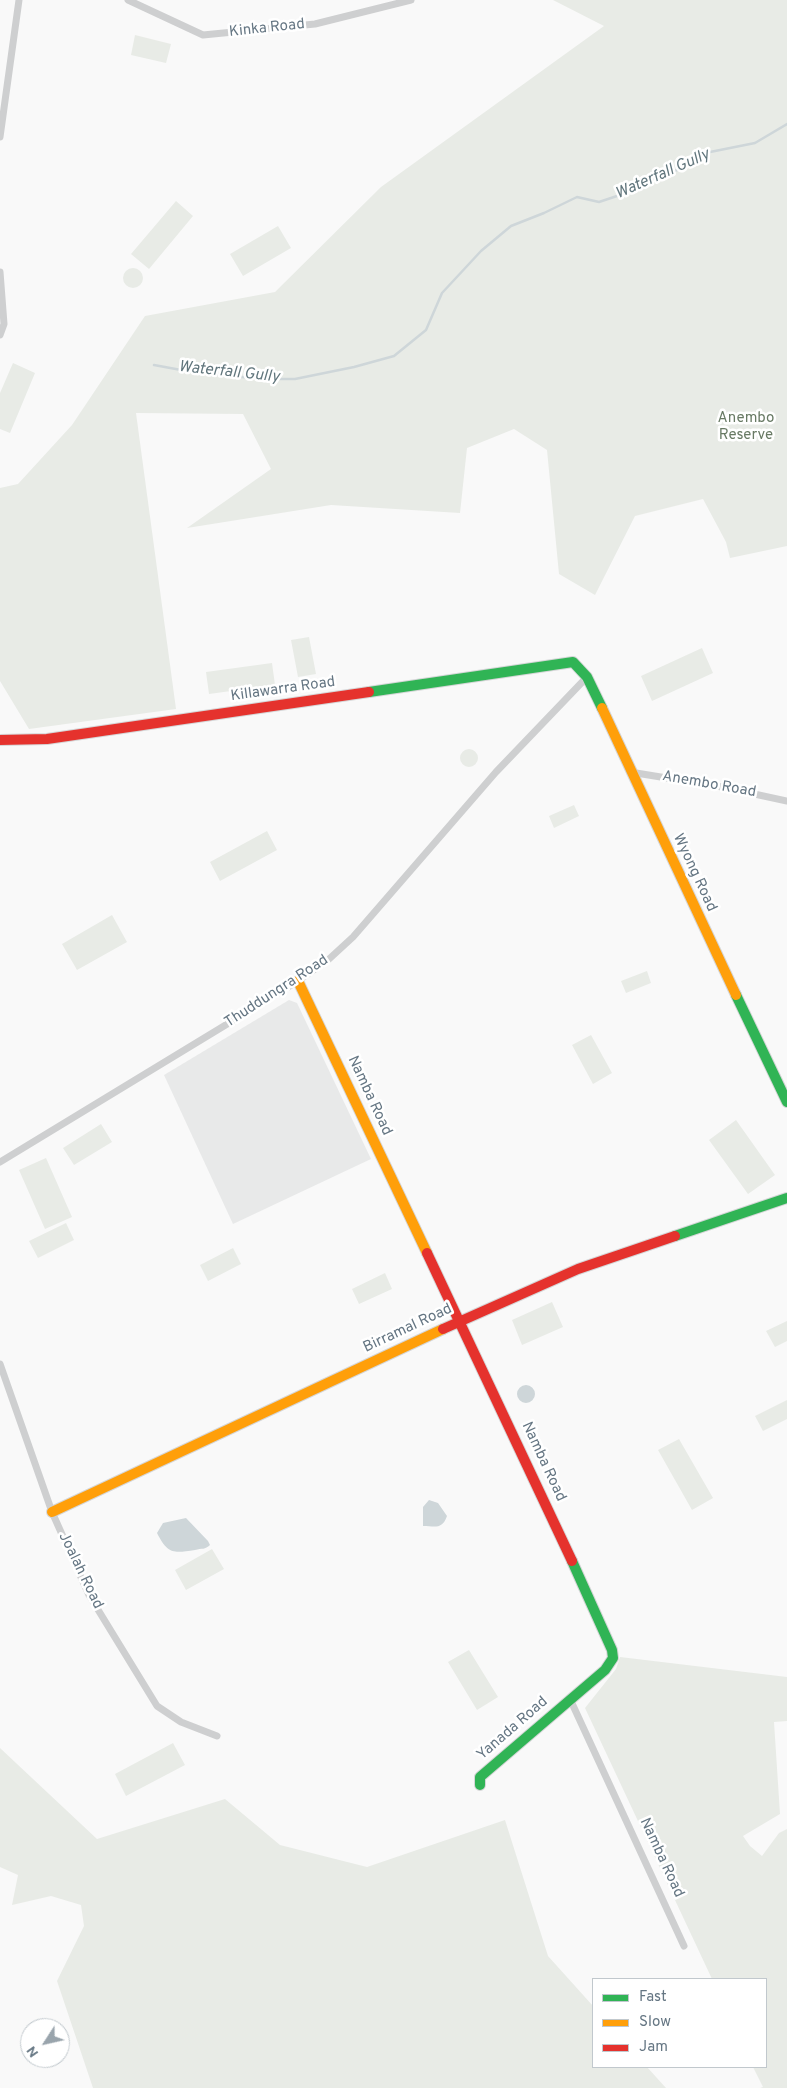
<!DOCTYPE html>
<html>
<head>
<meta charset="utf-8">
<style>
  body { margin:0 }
  #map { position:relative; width:787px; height:2088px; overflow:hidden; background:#f9f9f9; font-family:Overpass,sans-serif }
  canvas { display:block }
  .legend { position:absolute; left:592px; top:1978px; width:175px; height:90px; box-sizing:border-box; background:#fff; border:1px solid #c1c8cd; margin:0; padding:6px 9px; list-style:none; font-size:15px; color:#657683 }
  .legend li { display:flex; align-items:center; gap:10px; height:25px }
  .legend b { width:25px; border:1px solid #c1c8cd }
  .north { position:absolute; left:20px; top:2018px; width:50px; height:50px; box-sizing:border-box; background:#fff; border:1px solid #c1c8cd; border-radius:50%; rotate:235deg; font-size:14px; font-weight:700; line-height:20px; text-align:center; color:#657683 }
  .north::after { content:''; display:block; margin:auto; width:18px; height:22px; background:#99a4ac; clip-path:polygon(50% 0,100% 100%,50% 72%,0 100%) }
</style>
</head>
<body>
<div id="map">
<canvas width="787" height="2088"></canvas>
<ul class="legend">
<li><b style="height:6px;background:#30b455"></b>Fast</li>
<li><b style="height:6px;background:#ff9f0a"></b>Slow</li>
<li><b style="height:6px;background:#e5322d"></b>Jam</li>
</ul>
<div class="north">N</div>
</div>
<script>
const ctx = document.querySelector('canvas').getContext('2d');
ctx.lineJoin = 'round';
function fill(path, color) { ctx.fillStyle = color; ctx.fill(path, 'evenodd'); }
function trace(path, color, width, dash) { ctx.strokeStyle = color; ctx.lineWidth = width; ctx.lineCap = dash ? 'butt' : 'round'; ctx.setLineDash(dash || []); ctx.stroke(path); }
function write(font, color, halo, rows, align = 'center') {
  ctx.font = font + ' Overpass,sans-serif'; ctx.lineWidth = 5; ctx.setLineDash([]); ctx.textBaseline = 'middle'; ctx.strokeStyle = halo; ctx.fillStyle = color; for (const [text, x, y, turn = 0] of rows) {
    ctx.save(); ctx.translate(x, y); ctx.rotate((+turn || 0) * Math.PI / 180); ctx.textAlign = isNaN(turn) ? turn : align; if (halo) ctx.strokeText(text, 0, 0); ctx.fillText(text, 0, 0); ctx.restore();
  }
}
const built = new Path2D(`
  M289,1000L297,1003L371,1159L233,1224L164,1075Z`);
const green = new Path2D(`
  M553,0H787V546L730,558L726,542L703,499L635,516L595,595L559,574L547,450L514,429L467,448L460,513L331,505L187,528L271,469L243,414L136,413L176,709L29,729L0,681V488L18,484L72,425L145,316L275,292L381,187L604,26Z
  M135,35L171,44L166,63L131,55Z
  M176,201L193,216L149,269L131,254Z
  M278,226L291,248L243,276L230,254Z
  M123 278a10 10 0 1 1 20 0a10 10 0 1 1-20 0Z
  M13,363L35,373L10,433L0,429V393Z
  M309,637L316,674L298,677L291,640Z
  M702,648L713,673L652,701L641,676Z
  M272,663L275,685L209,694L206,672Z
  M460 758a9 9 0 1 1 18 0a9 9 0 1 1-18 0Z
  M574,805L579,816L554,828L549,816Z
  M267,831L277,850L220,881L210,862Z
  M112,915L127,942L77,970L62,944Z
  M647,971L651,983L626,993L621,981Z
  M591,1035L612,1073L593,1084L572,1045Z
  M736,1120L775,1175L748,1194L709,1140Z
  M101,1124L112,1142L74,1165L63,1148Z
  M46,1158L72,1217L45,1229L19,1170Z
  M66,1223L74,1240L38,1258L29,1241Z
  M233,1248L241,1264L208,1281L200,1265Z
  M385,1273L392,1289L359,1304L352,1289Z
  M552,1302L563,1327L522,1345L512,1320Z
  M787,1321V1341L775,1347L766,1331Z
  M787,1400V1419L763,1431L755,1416Z
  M679,1439L713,1498L692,1510L658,1450Z
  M212,1549L224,1569L186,1590L175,1570Z
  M469,1650L498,1697L477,1710L448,1662Z
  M620,1657L787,1677V1721L774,1722L780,1814L743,1836L750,1846L762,1856L779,1833L787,1829V2088H760L763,2087L753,2067H766V1979H712L585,1708L616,1669Z
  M173,1743L185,1765L126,1796L115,1774Z
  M0,1748L97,1839L225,1799L280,1845L367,1867L505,1820L548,1956L593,2006V2067H647L666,2088H93L57,1981L84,1926L81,1905L51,1896L12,1905L18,1875L0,1867Z`);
const water = new Path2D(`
  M517 1394a9 9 0 1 1 18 0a9 9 0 1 1-18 0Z
  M429,1500L438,1503L447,1516C442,1530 435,1526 423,1526V1507Z
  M186,1518L208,1541L210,1545C205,1550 202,1548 195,1550C174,1553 168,1555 157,1533L163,1523Z`);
const stream = new Path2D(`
  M154,365L192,372L262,379H295L354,367L394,356L426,330L442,293L481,251L511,226L544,213L577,197L599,202L623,194L647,181L677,170L700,154L755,143L787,124`);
const street = new Path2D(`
  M128,0L203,35L315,24L411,0
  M0,137L19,0
  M0,272L4,324L0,335
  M630,772L722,787L787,801
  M0,1162L298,981L328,960L353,937L496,772L587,677
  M0,1364L52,1512L89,1595L157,1706L181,1722L217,1736
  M570,1699L684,1946`);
const fast = new Path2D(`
  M369,692L573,662L587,677L602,708
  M736,995L787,1102
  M675,1236L787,1198
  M480,1785V1777L605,1670L613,1658L612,1650L572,1561`);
const slow = new Path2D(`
  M602,708L736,995
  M298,981L427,1253
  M52,1512L443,1329`);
const jam = new Path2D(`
  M0,740L47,739L369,692
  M427,1253L572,1561
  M443,1329L578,1269L675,1236`);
const streetNames = [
  ["Kinka Road",267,29,-6],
  ["Killawarra Road",283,690,-8],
  ["Anembo Road",709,785,10],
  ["Wyong Road",694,873,65],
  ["Thuddungra Road",277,992,-33],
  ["Namba Road",369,1096,65],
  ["Birramal Road",408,1329,-25],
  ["Namba Road",543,1462,65],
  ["Joalah Road",80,1571,64],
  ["Yanada Road",513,1729,-41],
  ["Namba Road",661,1858,65]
];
const parkNames = [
  ["Anembo",746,419],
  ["Reserve",746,436]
];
const waterNames = [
  ["Waterfall Gully",663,175,-24],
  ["Waterfall Gully",229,373,6]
];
fill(built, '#e8e9e9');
fill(green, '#e8ebe6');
fill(water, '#ced6d9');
trace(stream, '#ced6d9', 2.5);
trace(fast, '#d5d6d7', 12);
trace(slow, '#d5d6d7', 12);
trace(jam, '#d5d6d7', 12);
trace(street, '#cecfd0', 7);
trace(fast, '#30b455', 10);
trace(slow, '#ff9f0a', 10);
trace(jam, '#e5322d', 10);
write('15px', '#657683', '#fff', streetNames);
write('15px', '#687a64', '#fff', parkNames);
write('italic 16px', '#60757c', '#fff', waterNames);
</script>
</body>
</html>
